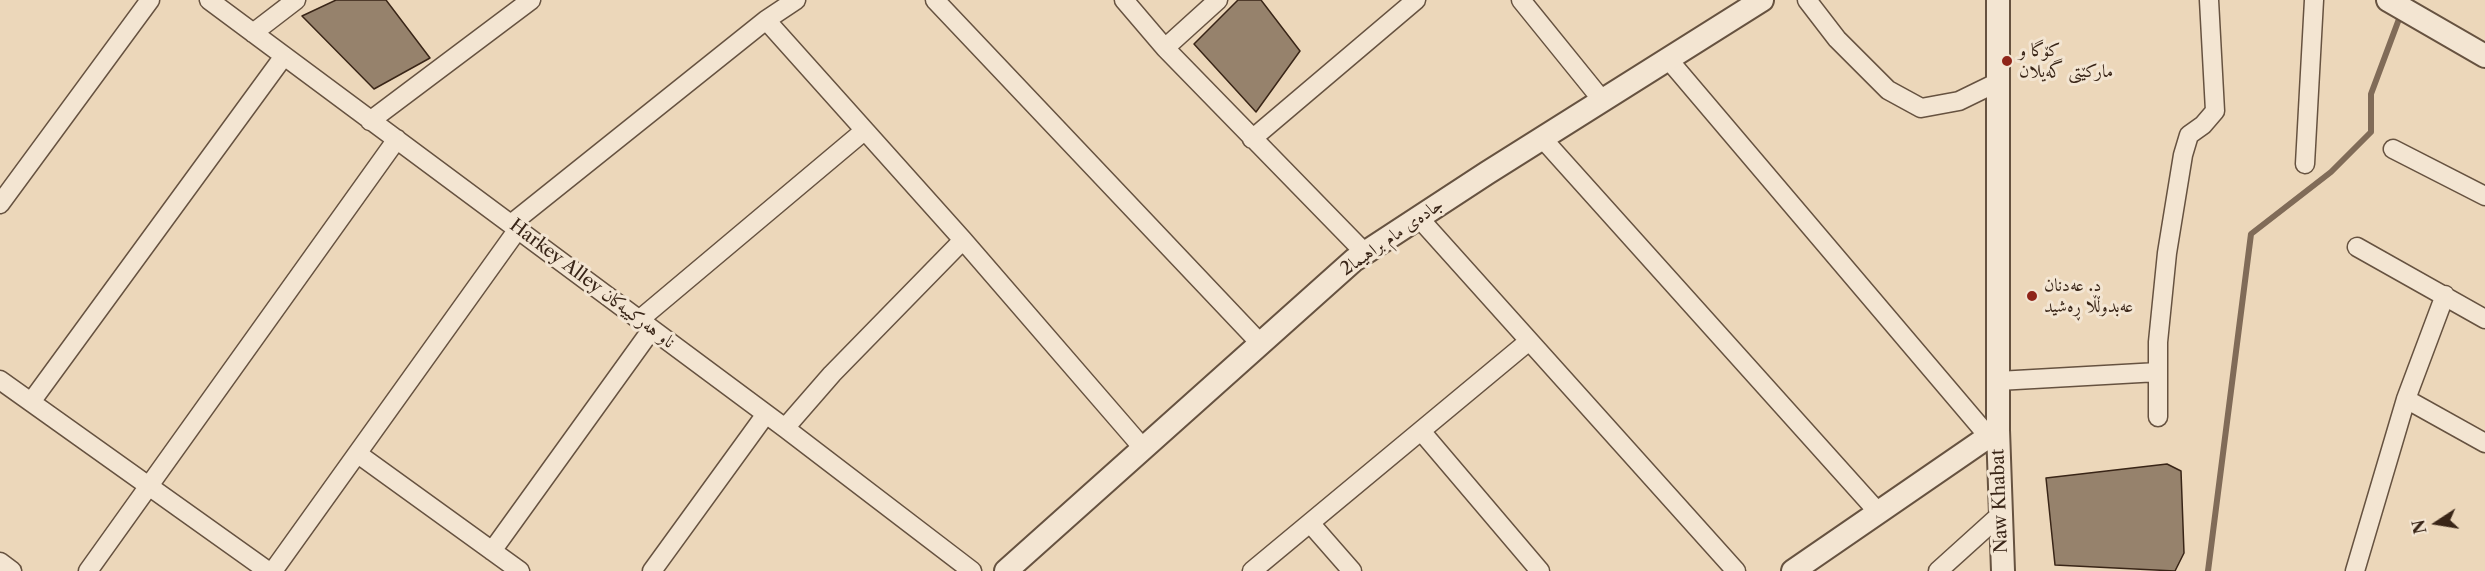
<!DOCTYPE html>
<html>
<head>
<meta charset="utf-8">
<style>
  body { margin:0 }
  #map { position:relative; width:2485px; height:571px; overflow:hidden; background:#ecd7ba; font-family:"Libre Caslon Text",serif }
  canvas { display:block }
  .north { position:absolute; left:2407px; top:493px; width:60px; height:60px; -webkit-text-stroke:4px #f3e5d2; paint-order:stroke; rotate:258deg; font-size:16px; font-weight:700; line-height:24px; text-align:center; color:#392517 }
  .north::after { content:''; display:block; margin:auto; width:21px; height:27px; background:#392517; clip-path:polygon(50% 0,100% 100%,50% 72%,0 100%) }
</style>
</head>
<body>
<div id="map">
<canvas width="2485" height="571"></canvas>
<div class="north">N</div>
</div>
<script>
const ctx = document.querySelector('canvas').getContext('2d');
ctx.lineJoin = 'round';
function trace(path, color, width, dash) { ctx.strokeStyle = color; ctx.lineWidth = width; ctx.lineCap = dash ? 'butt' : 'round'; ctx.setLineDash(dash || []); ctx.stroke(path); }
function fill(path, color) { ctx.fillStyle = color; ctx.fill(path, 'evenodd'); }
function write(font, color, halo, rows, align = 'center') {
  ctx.font = font + ' "Libre Caslon Text",Amiri,serif'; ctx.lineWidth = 6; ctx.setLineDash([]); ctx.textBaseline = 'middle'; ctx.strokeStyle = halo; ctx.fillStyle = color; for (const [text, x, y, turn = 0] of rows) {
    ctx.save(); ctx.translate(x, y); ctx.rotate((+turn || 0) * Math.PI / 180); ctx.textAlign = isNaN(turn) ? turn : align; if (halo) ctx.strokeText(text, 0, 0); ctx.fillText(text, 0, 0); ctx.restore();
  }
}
const stream = new Path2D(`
  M2208,571L2251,234L2331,172L2371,132V94L2399,19`);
const building = new Path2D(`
  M336,0H386L430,58L374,89L302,16Z
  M1238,0H1261L1300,51L1256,112L1194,44Z
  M2167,464L2181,471L2184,553L2175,571L2055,565L2046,478Z`);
const minor = new Path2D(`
  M209,0L785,428L972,571
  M935,0L1260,343
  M1124,0L1165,48L1365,253
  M1521,0L1602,100
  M1807,0L1837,39L1888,90L1921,108L1959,101L1998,82
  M766,20L963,240L1143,448
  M253,33L296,0
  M1165,48L1218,0
  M1668,59L1989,437
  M370,121L531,0
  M1542,138L1878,512
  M1252,139L1416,0
  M2393,149L2485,196
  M2305,164L2314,0
  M0,204L150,0
  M1419,218L1736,571
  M511,224L766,20L796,0
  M2357,247L2485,319
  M639,320L864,131
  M0,380L268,571
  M1998,381L2158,372
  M2406,399L2485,443
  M31,402L284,56
  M2158,417V342L2167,253L2183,155L2189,135L2203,125L2215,111L2209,0
  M785,428L832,374L963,240
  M1421,431L1540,571
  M358,454L520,571
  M1310,523L1352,571
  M492,551L652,329
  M0,562L12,571
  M88,571L397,139
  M273,571L518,229
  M652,571L766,414
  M1252,571L1529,341
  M1938,571L2000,515
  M2355,571L2406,399L2445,295`);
const tertiary = new Path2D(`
  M1998,0V430L2003,571
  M2388,0L2485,56
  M1006,571L1354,260L1487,173L1762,0
  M1793,571L1998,430`);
const markers = [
  [2007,61,6,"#8f2418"],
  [2032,296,6,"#8f2418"]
];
const poiNames = [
  ["کۆگا و",2019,51],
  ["مارکێتی گەیلان",2019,72],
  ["د. عەدنان",2044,286],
  ["عەبدوڵڵا ڕەشید",2044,307]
];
const streetNames = [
  ["جادەی مام براهیما2",1392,237,-35],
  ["Harkey Alley ناو هەركييەكان",592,284,37],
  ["Naw Khabat",2000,501,-92]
];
trace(stream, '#806b58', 6);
fill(building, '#96826c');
trace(building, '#392517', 1.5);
trace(minor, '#665240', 21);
trace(tertiary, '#665240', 26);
trace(minor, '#f3e5d2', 18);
trace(tertiary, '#f3e5d2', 22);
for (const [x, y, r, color] of markers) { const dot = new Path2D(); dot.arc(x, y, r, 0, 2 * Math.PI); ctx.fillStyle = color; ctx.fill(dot); trace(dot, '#f3e5d2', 2); }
write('18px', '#392517', '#f3e5d2', poiNames, 'left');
write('18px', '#392517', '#f3e5d2', streetNames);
</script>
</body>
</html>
